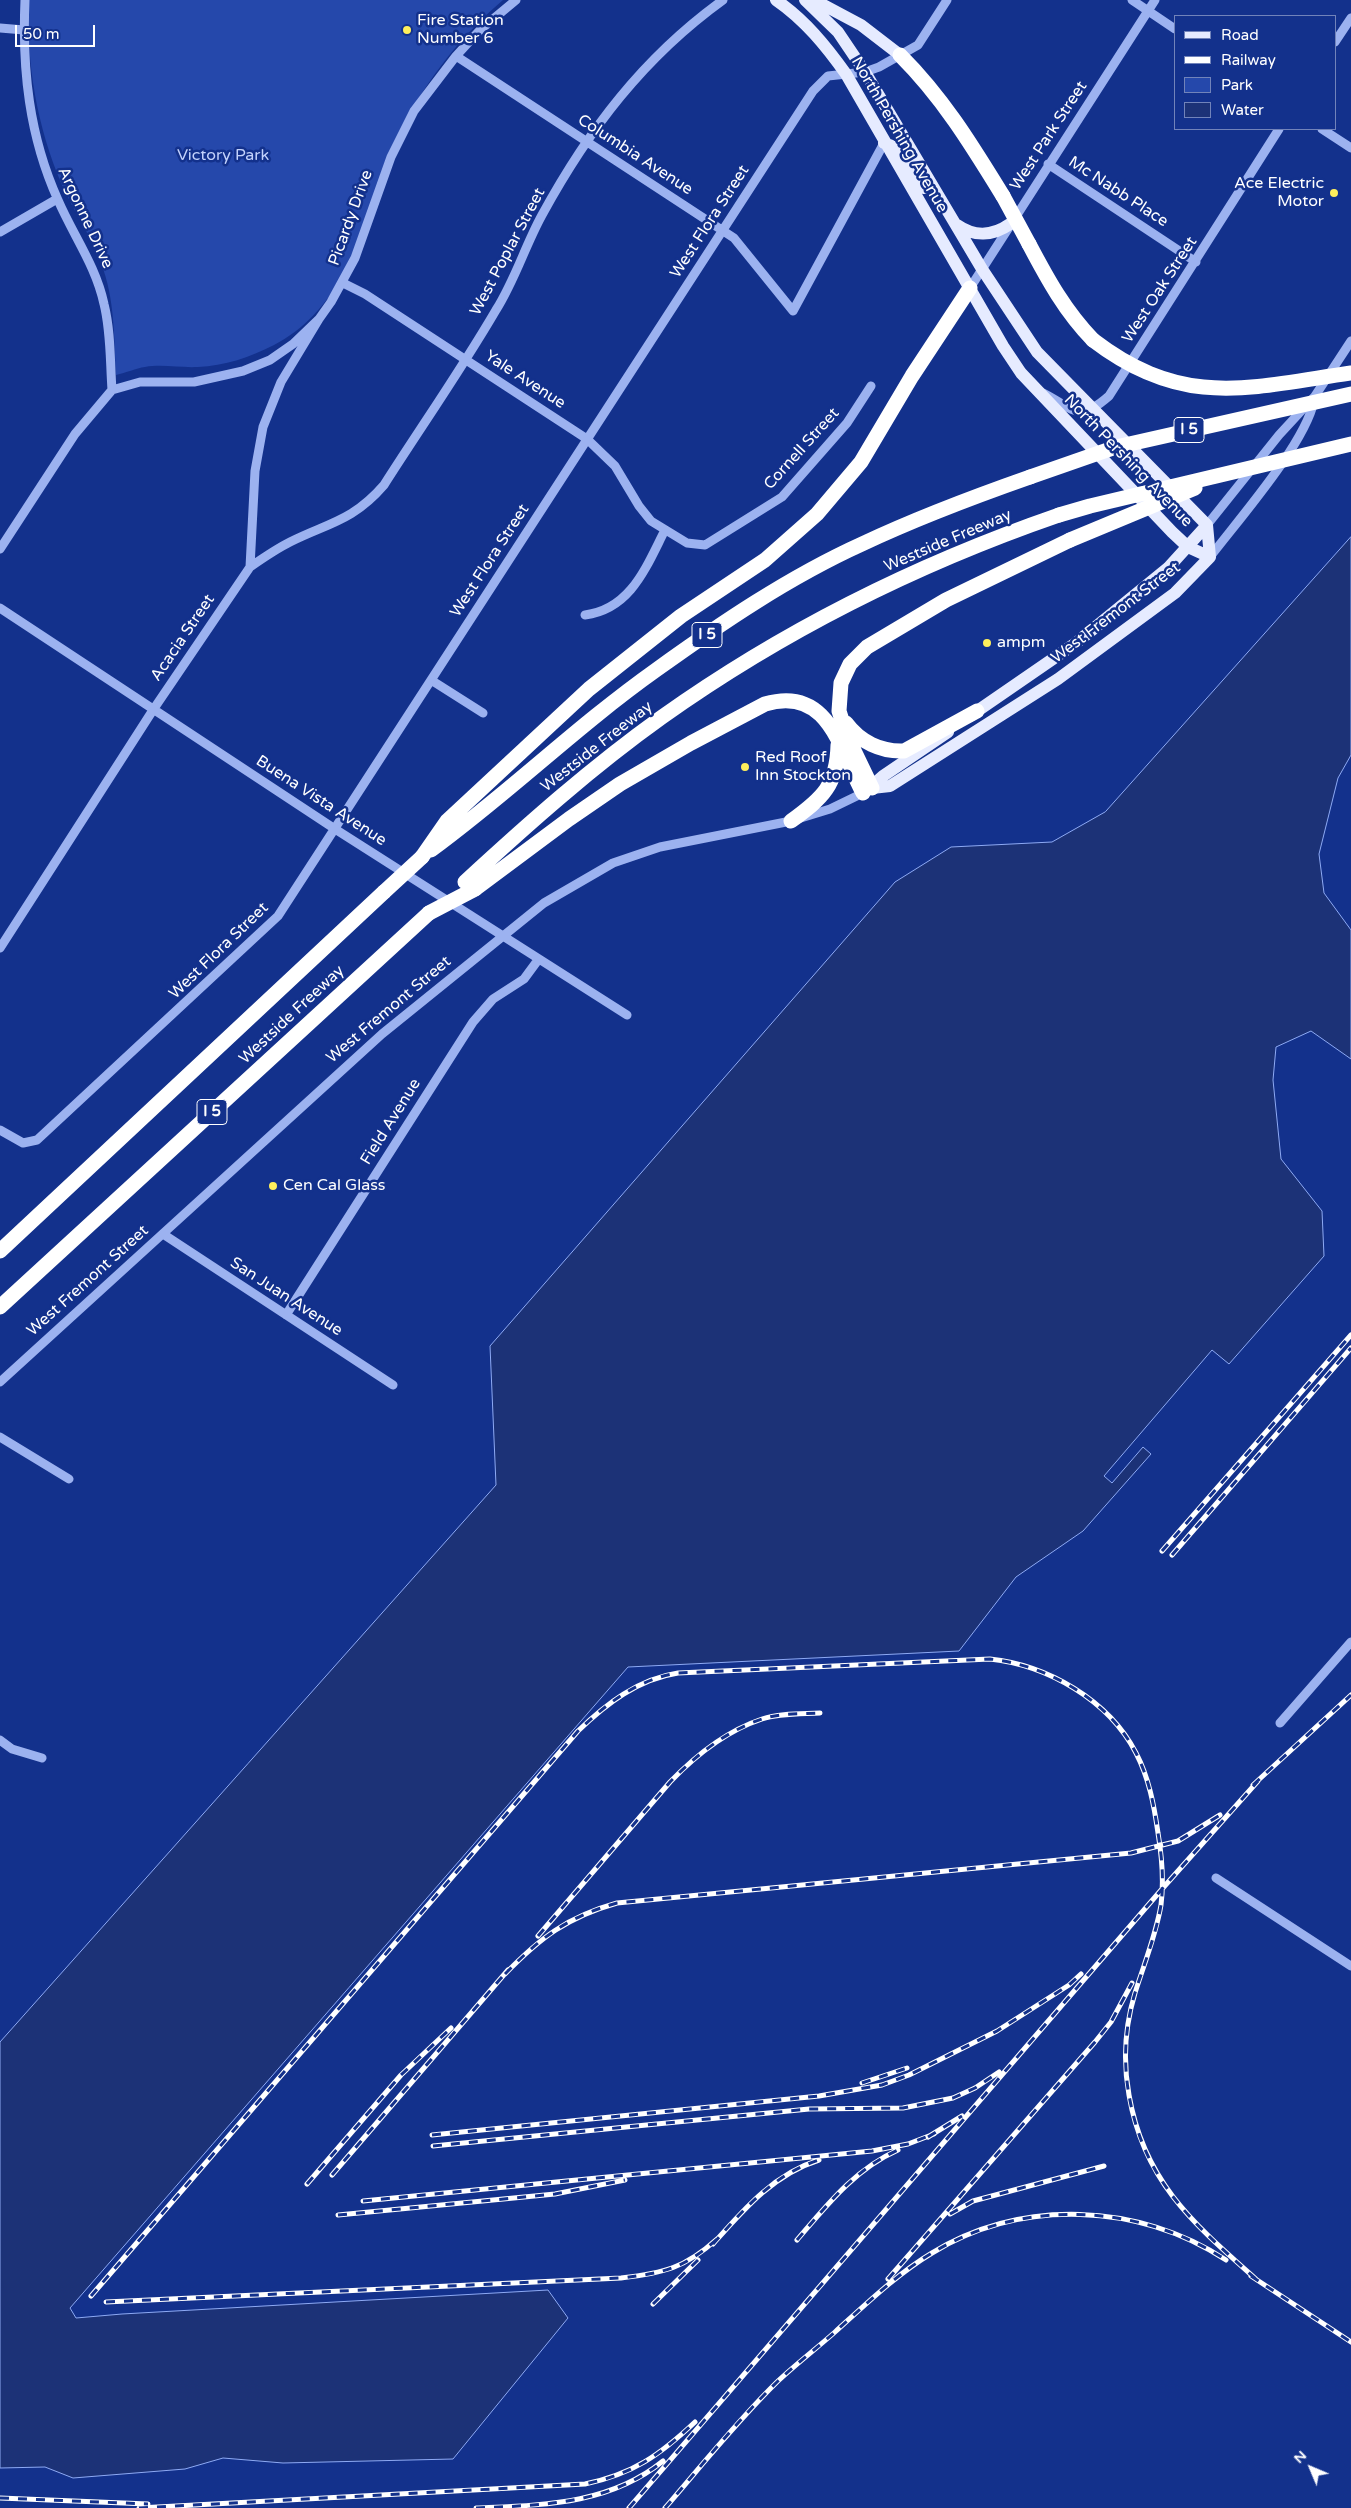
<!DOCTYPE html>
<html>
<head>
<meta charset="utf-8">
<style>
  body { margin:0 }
  #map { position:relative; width:1351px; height:2508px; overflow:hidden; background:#13318c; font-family:"Varela Round",sans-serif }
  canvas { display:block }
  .legend { position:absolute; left:1174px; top:15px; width:162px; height:115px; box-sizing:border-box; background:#13318c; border:1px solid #7183ba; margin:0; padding:6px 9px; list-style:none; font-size:15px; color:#fff }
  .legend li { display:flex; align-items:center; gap:10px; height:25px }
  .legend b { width:25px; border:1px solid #7183ba }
  .north { position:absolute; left:1286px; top:2443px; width:50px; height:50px; -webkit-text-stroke:4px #13318c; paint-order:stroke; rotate:315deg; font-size:14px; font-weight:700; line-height:20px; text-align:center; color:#fff }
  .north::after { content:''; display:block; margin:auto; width:18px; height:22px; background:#fff; clip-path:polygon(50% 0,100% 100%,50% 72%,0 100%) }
  .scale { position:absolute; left:15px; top:25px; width:80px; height:22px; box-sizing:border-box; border:2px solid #fff; border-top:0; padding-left:6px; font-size:15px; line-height:18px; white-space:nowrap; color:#fff; -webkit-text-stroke:4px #13318c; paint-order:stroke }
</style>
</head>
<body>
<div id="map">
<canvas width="1351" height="2508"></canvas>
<ul class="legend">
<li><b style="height:6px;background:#e6ebff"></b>Road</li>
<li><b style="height:6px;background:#fff"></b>Railway</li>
<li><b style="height:14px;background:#2548ab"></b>Park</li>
<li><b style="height:14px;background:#1c3277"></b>Water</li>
</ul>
<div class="north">N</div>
<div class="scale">50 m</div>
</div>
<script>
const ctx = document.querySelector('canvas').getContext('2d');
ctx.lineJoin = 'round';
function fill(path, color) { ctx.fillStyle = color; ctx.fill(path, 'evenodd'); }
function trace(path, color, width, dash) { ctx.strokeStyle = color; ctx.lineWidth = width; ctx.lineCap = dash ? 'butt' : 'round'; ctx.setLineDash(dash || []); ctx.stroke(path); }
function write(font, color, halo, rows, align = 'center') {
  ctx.font = font + ' "Varela Round",sans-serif'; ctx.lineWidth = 5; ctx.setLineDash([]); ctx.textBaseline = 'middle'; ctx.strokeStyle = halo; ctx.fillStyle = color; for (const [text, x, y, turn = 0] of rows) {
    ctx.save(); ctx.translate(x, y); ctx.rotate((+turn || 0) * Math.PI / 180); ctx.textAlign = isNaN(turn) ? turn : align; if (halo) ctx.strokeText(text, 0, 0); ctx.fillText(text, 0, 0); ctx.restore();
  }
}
const green = new Path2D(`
  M29,0H503C457,39 422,86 396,140C389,154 385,171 380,186C359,246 335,314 274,345C251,357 224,366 198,367C181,368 162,364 145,367C136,368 126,373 116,375C114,338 115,299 101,263C91,236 74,212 62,185C37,127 26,63 29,0Z`);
const water = new Path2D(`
  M1351,537V755L1338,778L1319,854L1324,893L1351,930V1059L1311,1031L1276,1047L1273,1080L1281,1159L1322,1211L1324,1256L1229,1364L1212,1350L1104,1476L1112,1483L1143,1447L1151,1454L1083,1531L1016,1577L959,1651L628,1667L70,2308L76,2318L122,2314L548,2290L568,2318L453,2459L283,2463L223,2458L185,2469L73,2478L45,2467L0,2468V2042L496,1485L490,1346L895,882L951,847L1052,842L1105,812Z`);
const minor = new Path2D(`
  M25,0C22,69 29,136 58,200C73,235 96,266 104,304C111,332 110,362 112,390
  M1132,0L1175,29
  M0,28L24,30
  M1335,42L1351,18
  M456,56L734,238L793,311L884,143
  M1322,129L1351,148
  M1048,164L1196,262
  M0,232L57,199
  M343,283L365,294L587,439L615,466L639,506L651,521L687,543L705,545L782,497L847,423L871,386
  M970,288L1155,0
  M112,390L140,382H194L243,371L270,360L293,344L319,319L331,302L355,258L391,157L414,111L456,56L480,30L516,0
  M1043,393C1075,409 1077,424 1109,396L1279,129
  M1207,525L1279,435L1315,396L1351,341
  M0,549L75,434L112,390
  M1210,557C1239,519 1305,444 1314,401
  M250,567C263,558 276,549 290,542C328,523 353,521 384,485C421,427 461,370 496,310C515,280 525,246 542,215C589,129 644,57 723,0
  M0,608L335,829L627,1015
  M585,615C631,609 646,567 665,530
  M431,680L483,713
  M0,948L153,710L250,567L255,471L263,427L281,382L319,319
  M0,1130L23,1143L37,1140L278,916L813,91L828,76L865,72L879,67L918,45L947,0
  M163,1234L393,1385
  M286,1315L473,1022L493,999L524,979L538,960
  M0,1382L382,1034L544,903L613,863L660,847L791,821L830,809L863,793
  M0,1437L69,1479
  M1280,1723L1351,1642
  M0,1740L12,1749L42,1758
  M1216,1878L1351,1966`);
const major = new Path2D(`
  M776,0C805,20 826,46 846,74L1003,346L1021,373L1172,532L1188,547L1210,557
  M805,0L838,32L865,72L982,269L1037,352L1207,525L1210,557
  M814,0L861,25L900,55
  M884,143C905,149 913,170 924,188
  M957,225C974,237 993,236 1010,224
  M970,716L1076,643L1168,568L1207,525
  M872,788L890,786L1058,679L1175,593L1210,557
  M865,792L883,776L948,732`);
const highway = new Path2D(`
  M900,55C943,98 971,144 1003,196
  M1029,244C1048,280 1065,311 1093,340
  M846,723C860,742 881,752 904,751L977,711
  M872,788L847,736L839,711L841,683L850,664L867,647L946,600L1070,540
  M791,821C823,798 837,785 838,745
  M431,850C509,793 577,726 656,670C720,624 789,577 862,544C917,518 973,497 1030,477
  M422,857L447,821L589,689L681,616L765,560L817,514L861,462L912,376L970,288
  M465,882C528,824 592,767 662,717C783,631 920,563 1059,515
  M475,889L569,819L620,784L691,743L765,704C829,685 840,750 863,793
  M0,1251L384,892
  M0,1307L429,913`);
const rail = new Path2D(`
  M1162,1551L1351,1335
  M1172,1555L1351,1348
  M1253,1785L1351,1695
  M538,1936L670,1782C695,1756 726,1731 762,1719C780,1713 801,1714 820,1713
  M505,1974C540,1938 567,1917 617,1903L1131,1853L1178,1841L1220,1815
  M862,2083L907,2068
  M432,2135L819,2096L882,2085L909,2075L997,2031L1069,1985L1081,1974
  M928,2137L962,2116
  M433,2146L809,2109L903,2108L953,2098L975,2088L999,2072
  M332,2175L508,1970
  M307,2184L401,2075L451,2028
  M363,2201L872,2151L908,2144L934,2134
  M950,2214L973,2201L1104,2166
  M338,2215L555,2194L625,2180
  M797,2240C827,2205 855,2169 898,2150
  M713,2244C744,2209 774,2174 819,2160
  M1251,2276L1351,2342
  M888,2279L1095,2042L1111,2022L1132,1983
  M91,2296L578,1731C606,1704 638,1679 678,1673L990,1659C1047,1665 1109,1700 1136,1753C1149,1778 1154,1805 1158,1833C1162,1857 1164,1881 1161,1905C1156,1935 1144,1964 1135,1993C1125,2026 1123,2062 1129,2095C1144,2182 1194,2224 1256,2279
  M106,2302L621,2278C664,2273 685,2268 717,2239
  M653,2304L698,2260
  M0,2498L148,2504
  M139,2508L585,2484C633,2474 660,2455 695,2422
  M476,2508C542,2505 609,2505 663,2461
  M629,2508L1162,1889L1258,1781
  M665,2508C702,2465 738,2420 778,2381C796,2364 817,2348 835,2332C866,2304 897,2274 932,2253C1022,2198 1139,2203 1226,2260`);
const highwayBridge = new Path2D(`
  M1003,196L1029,244
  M1093,340C1183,409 1248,388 1351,373
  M1030,477L1116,447L1351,394
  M1059,515L1090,506L1351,444
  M1070,540L1195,488
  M384,892L422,857
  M429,913L475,889`);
const markers = [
  [407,30,5,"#ffef5c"],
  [1334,193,5,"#ffef5c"],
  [987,643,5,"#ffef5c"],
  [745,767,5,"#ffef5c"],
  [273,1186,5,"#ffef5c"]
];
const shields = [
  [1189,430,30],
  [707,635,30],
  [212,1112,30]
];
const shieldNames = [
  ["I 5",1189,430],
  ["I 5",707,635],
  ["I 5",212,1112]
];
const poiNames = [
  ["Fire Station",417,21],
  ["Number 6",417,39],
  ["Ace Electric",1324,184,"right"],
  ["Motor",1324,202,"right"],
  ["ampm",997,643],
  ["Red Roof",755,758],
  ["Inn Stockton",755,776],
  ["Cen Cal Glass",283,1186]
];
const streetNames = [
  ["North Pershing Avenue",899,135,60],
  ["West Park Street",1049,136,-57],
  ["Columbia Avenue",635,155,33],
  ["Mc Nabb Place",1118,192,33],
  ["Argonne Drive",85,218,65],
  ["Picardy Drive",351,218,-70],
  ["West Flora Street",710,222,-57],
  ["West Poplar Street",508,252,-62],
  ["West Oak Street",1160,290,-57],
  ["Yale Avenue",525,380,33],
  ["Cornell Street",802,449,-48],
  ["North Pershing Avenue",1128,461,46],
  ["Westside Freeway",948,541,-23],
  ["West Flora Street",490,561,-57],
  ["West Fremont Street",1116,613,-37],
  ["Acacia Street",183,638,-56],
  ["Westside Freeway",597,747,-38],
  ["Buena Vista Avenue",321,801,33],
  ["West Flora Street",219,951,-44],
  ["West Fremont Street",389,1010,-40],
  ["Westside Freeway",292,1015,-43],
  ["Field Avenue",391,1122,-58],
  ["West Fremont Street",88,1281,-42],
  ["San Juan Avenue",286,1297,33]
];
const parkNames = [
  ["Victory Park",223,156]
];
fill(green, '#2548ab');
fill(water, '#1c3277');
trace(water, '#8eaaf4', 1);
trace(minor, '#9cb2f0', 9);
trace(major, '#e6ebff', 12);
trace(highway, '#fff', 15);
trace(rail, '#fff', 5);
trace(rail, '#13318c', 3, [9]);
trace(highwayBridge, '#fff', 15);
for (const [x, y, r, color] of markers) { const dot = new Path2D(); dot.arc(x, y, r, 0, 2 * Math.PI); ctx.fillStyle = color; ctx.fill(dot); trace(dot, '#13318c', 2); }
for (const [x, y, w] of shields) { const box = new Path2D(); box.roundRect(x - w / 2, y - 12.5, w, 25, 4); ctx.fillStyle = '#13318c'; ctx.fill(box); trace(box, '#fff', 1); }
write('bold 15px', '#fff', null, shieldNames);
write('16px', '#fff', '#13318c', poiNames, 'left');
write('16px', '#fff', '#13318c', streetNames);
write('16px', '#c3d2fc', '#13318c', parkNames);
</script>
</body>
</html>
